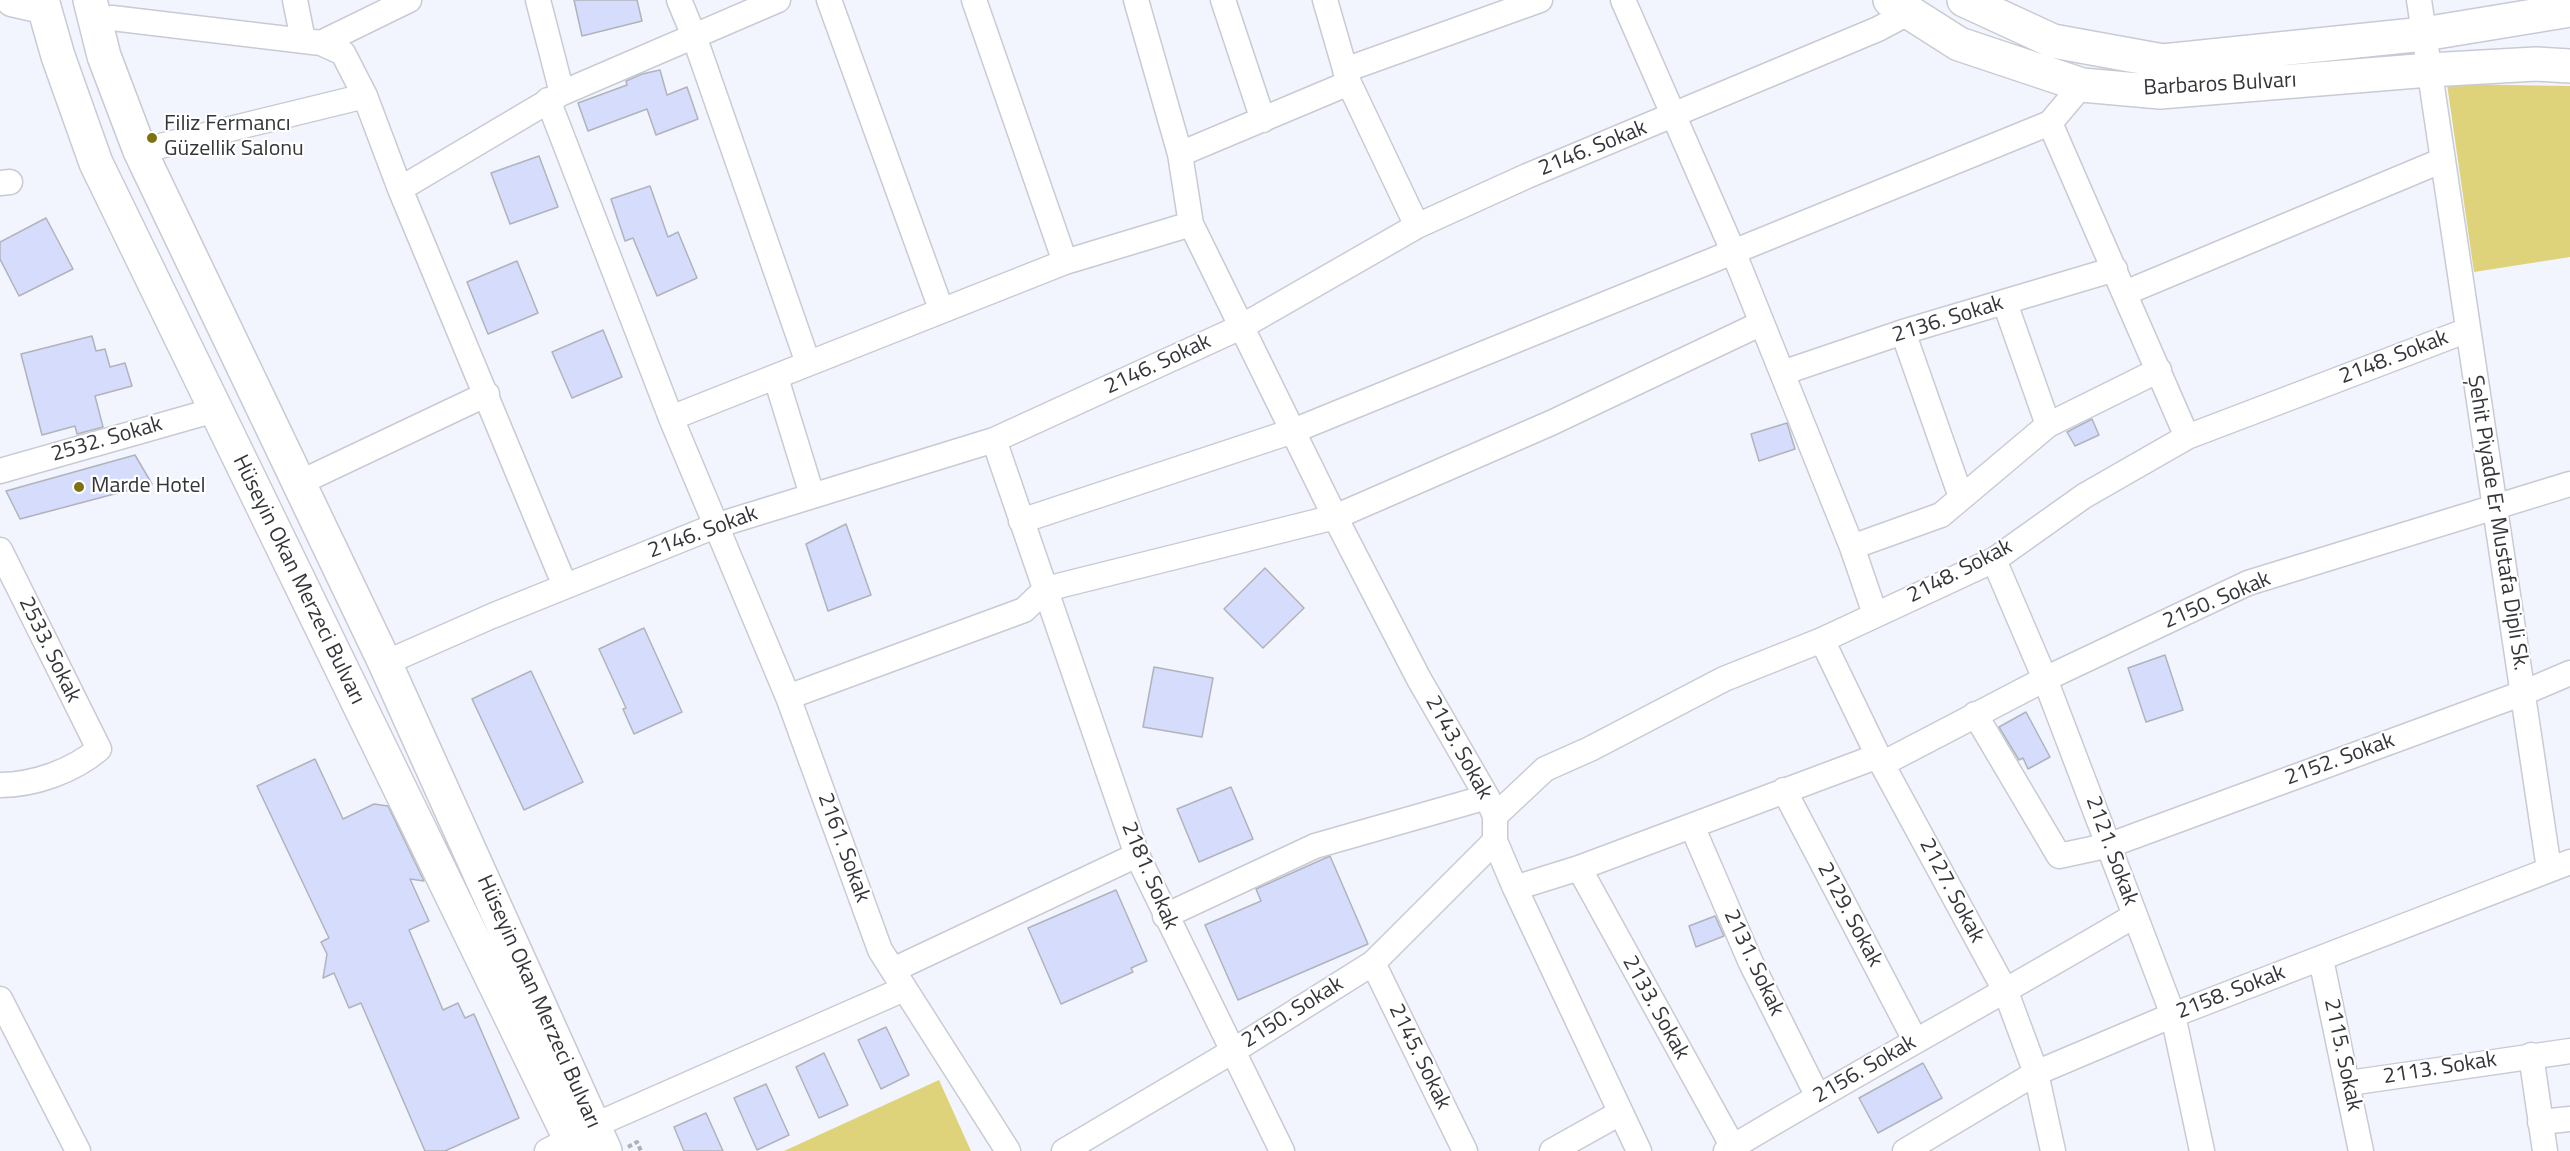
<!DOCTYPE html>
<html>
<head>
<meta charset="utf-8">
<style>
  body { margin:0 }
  canvas { display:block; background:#f2f4fe }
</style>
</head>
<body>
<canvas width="2570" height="1151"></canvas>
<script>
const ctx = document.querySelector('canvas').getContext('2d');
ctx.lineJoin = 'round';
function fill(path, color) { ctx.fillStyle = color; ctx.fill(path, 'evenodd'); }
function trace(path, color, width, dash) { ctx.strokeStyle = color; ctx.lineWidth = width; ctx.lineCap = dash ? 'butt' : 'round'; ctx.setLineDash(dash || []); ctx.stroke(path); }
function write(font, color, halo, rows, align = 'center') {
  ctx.font = font + ' "Titillium Web",sans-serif'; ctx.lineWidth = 4.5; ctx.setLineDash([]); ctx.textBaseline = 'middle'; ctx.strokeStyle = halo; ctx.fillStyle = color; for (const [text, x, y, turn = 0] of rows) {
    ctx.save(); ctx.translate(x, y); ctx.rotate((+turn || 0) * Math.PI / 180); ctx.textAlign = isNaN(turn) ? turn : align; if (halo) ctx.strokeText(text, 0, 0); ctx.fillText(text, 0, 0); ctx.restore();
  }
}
const green = new Path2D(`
  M2447,84L2570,86V257L2474,272Z
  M939,1080L971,1151H784Z`);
const building = new Path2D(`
  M574,0H637L642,21L582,36Z
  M660,70L667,95L687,87L698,119L656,135L647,109L588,131L578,103L627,85L626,81L642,74Z
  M539,156L558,207L510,224L491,173Z
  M650,186L668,237L678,232L697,278L657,296L633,238L625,241L611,199Z
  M46,218L73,269L19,296L0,259V242Z
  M517,261L538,313L488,334L467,282Z
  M603,330L622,377L572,398L552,352Z
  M92,336L96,351L105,349L110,367L125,363L132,386L95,396L103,427L77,434L75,426L42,435L21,354Z
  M2092,419L2099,435L2075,446L2067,432Z
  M1787,423L1795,449L1759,461L1751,434Z
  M135,455L152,484L20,519L6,491Z
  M846,524L871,595L828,611L806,544Z
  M1265,568L1304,608L1263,648L1224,609Z
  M644,628L682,712L634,734L623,709L626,708L599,649Z
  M2165,655L2183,710L2146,722L2128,668Z
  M1154,667L1213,678L1202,737L1143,727Z
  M531,671L583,782L524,810L472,699Z
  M2026,712L2050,757L2028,769L2023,758L2019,760L1999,727Z
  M315,759L343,819L374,804L388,806L424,881L410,879L429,921L409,930L443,1010L458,1003L465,1018L474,1014L519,1118L445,1151H425L361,1003L349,1008L334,973L323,978L327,954L321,942L329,938L257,786Z
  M1231,787L1253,839L1199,862L1177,809Z
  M1330,856L1368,944L1238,1000L1205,925L1261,901L1256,889Z
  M1116,890L1147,961L1131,968L1133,972L1061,1004L1028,928Z
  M1715,916L1724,936L1696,947L1689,926Z
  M886,1027L909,1075L881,1089L858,1040Z
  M824,1053L848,1105L819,1118L796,1067Z
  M1923,1063L1942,1098L1878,1133L1859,1098Z
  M766,1084L789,1135L757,1150L734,1098Z
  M706,1113L723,1151H684L674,1127Z`);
const path = new Path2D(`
  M628,1147L637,1142L641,1151`);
const street = new Path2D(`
  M295,0L303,40
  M538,0L562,93
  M679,0L694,36L808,363
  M829,0L941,309
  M974,0L1065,262
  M1136,0L1180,154L1191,224L1335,517L1419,679L1487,797L1495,816V841L1515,888L1639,1151
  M1223,0L1263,120
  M1325,0L1349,83L1417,226
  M1623,0L1733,251L1852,547L1875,614
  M2419,0L2549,869
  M95,26L112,18L321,43L343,53L365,96L400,189L565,586
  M321,43L409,0
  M1345,70L1540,0
  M2082,85L2050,123L2187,437
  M548,100L671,418L788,697L880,950L1008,1151
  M140,151L365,96
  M1180,154L1349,83
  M0,183L10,182
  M400,189L562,93L778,0
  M2125,293L2443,160
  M2005,303L2048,425
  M1903,332L1961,497
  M1782,373L1903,332L2115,269
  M776,378L812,495
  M671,418L1065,262L1191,224
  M994,440L1137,855L1282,1151
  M0,471L215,410
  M299,483L487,394
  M1021,521L1293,431L2050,123
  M1852,547L1941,515L2048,425L2159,370
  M0,550L99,749C73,771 34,785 0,785
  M1994,560L2045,679L2173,1015L2202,1151
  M1822,640L1882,764L2006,992L2036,1073L2053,1151
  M385,663L492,616L715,526L994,440L1241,327L1417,226L1527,176L1878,29L1908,13
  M788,697L1024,610L1046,589L1335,517L1551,423L1762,323
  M1975,714L2059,856L2110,845L2523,693L2570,673
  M1882,764L2045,679L2248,583L2570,484
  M1784,790L1915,1040
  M1495,816L1545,769L1590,749L1724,679L1822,640L1994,560L2084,496L2187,437L2468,330
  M1692,826L1751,963L1818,1097
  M1579,868L1733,1147
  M1515,888L1579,868L1878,756
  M1165,916L1315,846L1487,797
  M2321,959L2361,1151
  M1373,963L1465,1151
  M893,970L1137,855
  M0,999L78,1151
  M2531,1055L2545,1151
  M2349,1083L2570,1051
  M2540,1122L2570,1119
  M593,1126L904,989
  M547,1151L571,1139
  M1064,1151L1233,1051L1373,963L1495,841
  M1552,1151L1620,1113
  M1726,1151C1861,1070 1999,996 2134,916
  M1905,1151L2036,1073L2173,1015L2570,862`);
const secondary = new Path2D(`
  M13,0L44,7
  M1890,0L1959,44L2082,85L2160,92L2429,70L2536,64L2570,66
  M1964,0L2053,41L2163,61L2424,34L2570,10`);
const primary = new Path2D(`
  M42,0L58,56L96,163L576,1151
  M90,0L104,56L140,151L385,663L605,1151`);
const markers = [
  [152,138,6,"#7d7112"],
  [79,487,6,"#7d7112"]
];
const streetNames = [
  ["Barbaros Bulvarı",2220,85,-3],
  ["2146. Sokak",1593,149,-22],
  ["2136. Sokak",1948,320,-17],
  ["2148. Sokak",2394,358,-21],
  ["2146. Sokak",1158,365,-25],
  ["2532. Sokak",107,440,-16],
  ["Şehit Piyade Er Mustafa Dipli Sk.",2497,523,81],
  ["2146. Sokak",703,533,-20],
  ["2148. Sokak",1960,572,-27],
  ["Hüseyin Okan Merzeci Bulvarı",298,580,64],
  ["2150. Sokak",2217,601,-23],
  ["2533. Sokak",49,650,64],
  ["2143. Sokak",1458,748,61],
  ["2152. Sokak",2340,760,-20],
  ["2161. Sokak",843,848,70],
  ["2121. Sokak",2111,851,70],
  ["2181. Sokak",1149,876,67],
  ["2127. Sokak",1951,891,62],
  ["2129. Sokak",1849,915,62],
  ["2131. Sokak",1753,963,65],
  ["2158. Sokak",2231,993,-21],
  ["Hüseyin Okan Merzeci Bulvarı",538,1002,66],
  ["2133. Sokak",1655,1008,61],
  ["2150. Sokak",1293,1013,-32],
  ["2115. Sokak",2342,1055,78],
  ["2145. Sokak",1419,1057,64],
  ["2113. Sokak",2440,1069,-9],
  ["2156. Sokak",1865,1070,-30]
];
const poiNames = [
  ["Filiz Fermancı",164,125],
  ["Güzellik Salonu",164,150],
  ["Marde Hotel",91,487]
];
fill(green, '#ded37b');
fill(building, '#d5dcfc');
trace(building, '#b1b3bc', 1.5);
trace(street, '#c9cbd4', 27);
trace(secondary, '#c9cbd4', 36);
trace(primary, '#c9cbd4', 36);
trace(path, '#aeb0b8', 4, [4.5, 3]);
trace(street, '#fff', 24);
trace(secondary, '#fff', 33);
trace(primary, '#fff', 33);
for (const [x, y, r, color] of markers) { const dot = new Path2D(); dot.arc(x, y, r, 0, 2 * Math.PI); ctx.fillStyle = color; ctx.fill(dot); trace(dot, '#fff', 2); }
write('22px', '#35363a', '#fff', streetNames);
write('22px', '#35363a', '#fff', poiNames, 'left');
</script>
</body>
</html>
